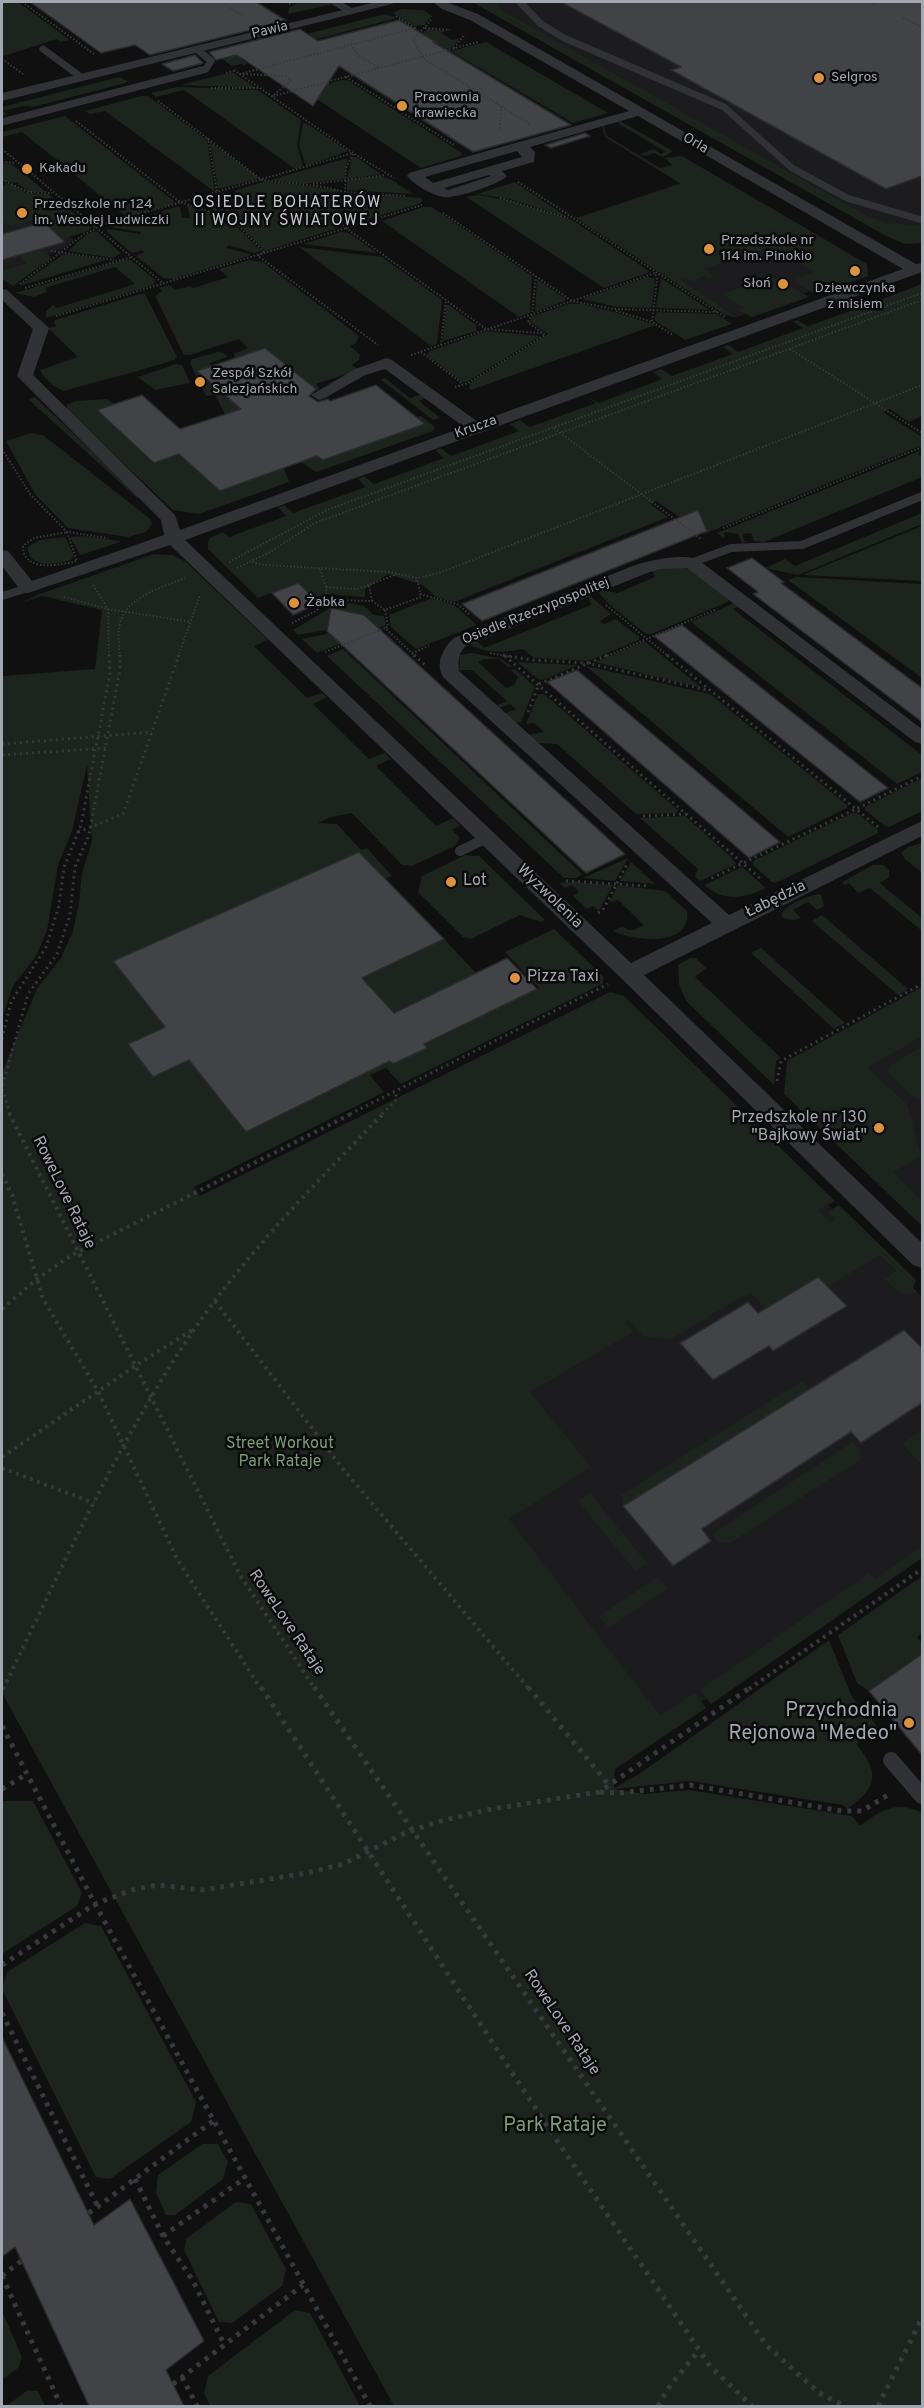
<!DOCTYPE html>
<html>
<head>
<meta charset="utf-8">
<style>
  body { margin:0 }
  #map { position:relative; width:924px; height:2408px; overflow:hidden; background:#101011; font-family:Overpass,sans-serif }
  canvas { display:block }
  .frame { position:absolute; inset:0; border:3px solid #a3a8b0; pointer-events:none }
</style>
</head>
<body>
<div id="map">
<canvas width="924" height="2408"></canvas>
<div class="frame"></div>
</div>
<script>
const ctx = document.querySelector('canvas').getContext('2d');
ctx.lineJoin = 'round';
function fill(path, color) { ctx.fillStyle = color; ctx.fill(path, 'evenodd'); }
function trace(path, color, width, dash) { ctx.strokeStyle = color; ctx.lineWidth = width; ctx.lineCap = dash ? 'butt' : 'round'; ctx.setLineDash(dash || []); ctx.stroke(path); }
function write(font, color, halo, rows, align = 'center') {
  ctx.font = font + ' Overpass,sans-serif'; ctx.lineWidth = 5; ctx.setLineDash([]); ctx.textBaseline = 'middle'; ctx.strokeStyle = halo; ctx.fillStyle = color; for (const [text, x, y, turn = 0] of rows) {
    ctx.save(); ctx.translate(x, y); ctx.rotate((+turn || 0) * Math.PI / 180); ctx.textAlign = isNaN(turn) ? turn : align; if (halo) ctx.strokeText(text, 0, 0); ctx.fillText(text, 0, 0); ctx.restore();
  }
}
const built = new Path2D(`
  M481,2H922V238L900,239Z
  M681,183L842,280L737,317L577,218Z
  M10,185L74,240L64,248L2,272V187Z
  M922,1015V1211L793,1088Z
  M761,1139L922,1297V1550L614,1762L326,1369Z`);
const green = new Path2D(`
  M2,2H18L70,40L61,42L57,39L4,56L2,54Z
  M299,2H330L334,4L288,14L289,8Z
  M472,2H500L498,6L503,11L867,216L888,223L922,226V243L905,244L886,236Z
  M402,9L424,10L432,16L424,25L414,26L393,13Z
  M385,14L397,18L241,59L248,64L244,65L241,64L232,66L222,59L233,53Z
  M427,29L447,31L441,33L452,40L460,38L453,47L426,54L417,39Z
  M486,42L608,113L573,123L451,51Z
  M229,73H234L256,88L181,85Z
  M119,77L129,82L33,107L23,106L3,111L7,114L2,116V107Z
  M342,80L349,81L462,153L461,156L421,168L303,90Z
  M177,87L258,90L301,120L297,145L303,166L295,169L184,90L156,97L151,93Z
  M141,96H148L207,140L215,192L105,111L90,114L85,111Z
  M65,116L174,201L173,204L127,217L22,132L2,137V132Z
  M618,121H620L673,151L663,157L654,153L644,156L640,154L654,149L661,154L666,152L619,124Z
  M303,123H306L348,151L306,166L299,145Z
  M602,126L604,127L607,136L660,168L672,165L665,158L682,156L867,264L868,276L815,294L793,281L814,272L769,247L704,269L715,276L708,278L704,276L695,280L698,282L695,283L686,277L679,279L738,318L725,315L519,181L577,218L681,184L605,137Z
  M210,142L258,177L255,180L218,189Z
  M352,157H356L381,174L347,179Z
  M348,158L344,179L304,184L270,180Z
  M3,163L12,164L46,192H29L17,183L2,181Z
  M381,176L392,180L413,194L347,190V180Z
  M266,181L337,190L344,197L339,221L344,226L265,251L232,218L210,210L237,190Z
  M515,182L567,217L509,199L477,194Z
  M4,183L14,185L27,193L48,194L92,227L88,231L63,239L38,219L11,226L7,223L2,224V186L5,185Z
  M367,194L420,198L423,200L419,204L347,225L342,221L348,196Z
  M478,195L507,200L572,220L649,271L648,273L604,288L466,197Z
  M187,205L206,211L196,218L208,211L229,219L261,251L254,253L229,245L226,248L250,254L249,256L174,279L163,278L136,256L145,252L142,250L132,253L107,232L108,229L140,234L141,232L110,227L176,207H180L182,218H190Z
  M423,207H432L532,276L530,313L519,317L382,221Z
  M96,231L121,253L113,258L68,251L87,234Z
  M341,232L349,233L377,253L303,244Z
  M36,244L50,256V259L13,286L2,279V271L26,263L13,251Z
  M299,247L382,257L442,300L437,344L431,346Z
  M68,254L106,260L19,286L62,255Z
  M124,260H131L155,280L154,285L46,318V311L53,305L57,308L135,284L115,267L45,288L47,292L34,297L15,293Z
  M249,260L263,262L359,336L355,344L350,346L360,355L359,360L352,365L359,370L316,384L319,389L309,394L236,358L233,354L248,348L239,339L190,355H184L155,296L162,291L159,288L169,285L175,290L190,286L193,288L228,277L219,269Z
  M647,277L655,279L652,307L649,308L617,307L582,299Z
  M773,277L809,297L752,317L738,310L744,308L722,294Z
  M661,278L710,310L658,308L656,307Z
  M537,279L566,299L565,301L535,312Z
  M922,284V416L909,422L890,409L883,412L922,437V445L704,534L656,501L650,504L668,517L454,602L436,597L423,585L388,574L365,589V597L322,594L320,597H312L297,583L258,598L208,549V542L210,538L223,532L229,537L286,516L278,507L284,505L293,513L366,487L358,479L364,476L374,484L444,458L435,450L441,448L451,456L519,431L510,424L520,420L530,427L596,403L586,396L599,403L662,379L653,372L661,369L672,376L733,354L723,347L728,345L738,352L803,328L793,322L797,320L808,326L867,305L857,299L861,297L872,303Z
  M140,294H145L177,357L174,360C137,372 101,380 64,391C54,387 45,380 40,370L78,357L48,328L56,326L54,323L55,320Z
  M569,304H582L614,312L656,325L471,390L469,388L470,383L548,334L530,322L532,316Z
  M446,305H449L476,325L477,331L443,341Z
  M657,312L717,314L732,324L685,340L657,322L654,319Z
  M487,331L541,336L467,382H462L427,355L430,351Z
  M218,352L224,353L228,357L209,363L212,366L197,371L241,409L225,414L215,395L206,396L190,363L192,359Z
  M176,364L182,365L190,383L155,390L138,377Z
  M385,378L410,398L423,394L427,397L419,401L440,418L433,420L381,380Z
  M35,397L140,497L137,498L28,399Z
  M106,399L115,404L97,410L153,463L180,454L284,468L289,482L199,514L173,510L67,410L66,405L76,401Z
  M421,416L435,427L433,431L316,472L298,460L316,453L324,460L425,424L417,417Z
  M31,433L43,435L149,518L152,524L146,532L128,537L68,528L35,494L6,441Z
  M922,450L918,454L922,457V477L764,542L754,541L751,533L742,534L745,543H742L738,534L724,532L725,539L717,533Z
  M922,513V524L798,575L765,568L785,559L795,566Z
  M922,526V581L802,575Z
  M87,536L119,541L120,542L80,555L70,537Z
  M65,537L74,555L71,560C56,565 28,569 28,547L40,540Z
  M154,554L172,555L186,562L268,640L254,646L307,698L322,693L327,697L313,704L369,759L385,753L391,759L376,766L436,826L453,818L460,825L452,830L460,838L455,846L412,866L402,865L352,813L331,817L318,823L337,824L361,850L367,848L392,876L385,879L359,852L113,961L197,1012L128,1044L153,1077L189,1060L382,1052L393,1064L426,1048L424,1044L539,988L505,952L554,929L604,977L602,984L401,1084L386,1068L370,1075L384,1092L194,1187L200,1196L610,992L624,996L835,1201L818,1210L830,1222L835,1219L827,1212L839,1205L916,1280L913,1288L917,1292C902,1298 895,1289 885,1279L896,1271L879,1255L828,1287L818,1277L766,1308L750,1292L670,1340L643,1336L629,1320L625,1322L633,1332L530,1392L591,1467L509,1519L660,1716L695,1693L706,1708L615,1769L614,1788L639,1774L829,1640L852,1697L878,1727L856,1744C880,1772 878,1788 847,1809L843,1805L690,1781L616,1789L645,1794L689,1790L852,1816L860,1826C880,1810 898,1800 922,1813V2406H394L2,1693V1072L37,989L61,958L73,931L79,902L82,873L92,841L87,765L72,831L58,865L47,931L36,956L13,986L2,1018V676L95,669L102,610L42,596L21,603L37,595Z
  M677,566L689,569L730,597L728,602L651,634H646L611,606L597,591L601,589L617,593L655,577L651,569Z
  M796,577L922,584V678L788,580Z
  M588,594L611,614L600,621L604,624L616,619L639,637V640L588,661L534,658L523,649C503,653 486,654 467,643L476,640L484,648L591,605Z
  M432,598L454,605L477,625L416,649L391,627L389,615Z
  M349,603L364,606L374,615L384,616L386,625L317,653L302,639L326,634L363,615L339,610L330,613L327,630L298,635L293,630L337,604Z
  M732,604L742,606L733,609L922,755V772L897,784L691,622Z
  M644,641L702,688L595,662Z
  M343,649L582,874L576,878H564L327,656Z
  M472,653L501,659L512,666L508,667L499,659H485L478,662L506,688L514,685L518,677L511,670L515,669L535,687L521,722L513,723L503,714L516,709L510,704L497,709L495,706L507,701L472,670H459L460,655Z
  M517,662L578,665L543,680L538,679Z
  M586,666L710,694L847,805V808L788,837Z
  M538,694H544L678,810L676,813L636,814L557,744L539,743L527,735L544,732L534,723L526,724Z
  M922,778V811L889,827L885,826L865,810V807Z
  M852,813H857L878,830V833L776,883L772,882L753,865V861Z
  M685,816L731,857L736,864L700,881L695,877L698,869L640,818Z
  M922,843V873L905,859L901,853L908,847Z
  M465,855L479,856L545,920L541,922L520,915L471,939L463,937L418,892L422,876Z
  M628,858L615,881L583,878Z
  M631,862L655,884L620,881Z
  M873,865H883L889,870V877L880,883L922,918V931L870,888L858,893L849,883L844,885L842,882Z
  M742,867L766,888C743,899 724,902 704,885Z
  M574,882L613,885L599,911L593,906L587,909L573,896L579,892L572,885L565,888L560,883Z
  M618,885L665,891L687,911C692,948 633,941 613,931L623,926L628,930H634L644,925L618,900L609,903Z
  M821,894L824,906L817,910L808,902L793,910L801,918L793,920L783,918L781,914C788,904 808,895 821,894Z
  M822,915L908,989L898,995L812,921Z
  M444,939L476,973L394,1013L362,978Z
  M761,948L845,1023L834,1029L751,953Z
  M690,958H696L706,968L695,977L781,1058L776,1061L774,1085L686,1001L679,984L678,965Z
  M922,987V1036L867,1068L907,1104L921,1156L893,1172L922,1201V1226L784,1094L787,1061Z
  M922,1047V1101L913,1097L887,1072L891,1065Z
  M802,1381L809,1389L623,1506L621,1495Z
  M922,1430V1465L902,1444Z
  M853,1442L861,1451L860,1460L730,1543H719L712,1534Z
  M590,1493L647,1563L635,1571L578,1501Z
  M922,1546V1558L711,1704L700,1690L869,1573L875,1579Z
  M922,1576V1633L917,1637L922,1644V1662L917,1666L912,1661L869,1691L857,1683L838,1635Z
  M658,1577L668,1588L609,1628L599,1616Z
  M4,1801H33L82,1893L77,1906L2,1954V1803Z
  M85,1923L101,1926L196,2102L191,2122L110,2179L96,2177L2,1989L7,1972Z
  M202,2144H218L228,2162L223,2179L175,2215H166L156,2193L158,2175Z
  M236,2202L251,2204L286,2269L282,2286L232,2323L219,2322L184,2250L187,2238Z
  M295,2310L310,2313L360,2406H210L204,2393L208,2376Z
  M2,2311L22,2357L19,2367L2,2380Z
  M28,2390L38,2391L45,2406H6Z`);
const building = new Path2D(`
  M30,2H256L287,21L150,55L135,45L101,53Z
  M561,2H922V176L886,189L671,70L681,67Z
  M399,20L436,42H433L571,125L473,152L339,66L313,106L237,55L216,60L209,52L300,29L318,41Z
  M195,55L203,63L173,71L162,64Z
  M585,133L590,136L551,148L545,145Z
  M44,222L65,242L2,260V234Z
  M265,348L316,389L309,396L318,402L328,399L330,401L376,385L425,424L323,460L317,456L220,491L179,454L154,463L97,410L142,395L180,429L241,409L197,371Z
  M698,510L707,531L482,621L462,604Z
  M752,558L784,582L781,583L922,688V722L753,594L758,592L727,568Z
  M298,583L320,603L293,615L272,593Z
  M331,608L364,615L625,854L586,873L327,631Z
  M682,625L888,788L860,802L654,636Z
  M577,670L780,842L749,858L547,682Z
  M359,852L444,939L362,978L394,1013L507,958L537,989L424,1044L427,1048L393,1064L390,1061L246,1132L189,1060L153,1077L128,1044L165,1027L113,961Z
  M818,1277L847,1306L773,1351L769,1346L713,1380L680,1343L748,1302L758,1313Z
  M904,1330L922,1348V1403L861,1443L851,1432L702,1529L711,1541L673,1566L623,1506Z
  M922,1654V1755L869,1691Z
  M2,2037L94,2225L130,2199L204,2341L166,2370L184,2406H89L15,2247L2,2257Z`);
const pathFar3 = new Path2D(`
  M22,2L94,54
  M221,2L245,17
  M869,2L879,6
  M289,4L295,2
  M396,16L415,28L240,74L285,76L291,80L273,96L478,42
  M903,18L922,27
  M425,28L450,30
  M351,44L358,55L379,68
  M454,48L465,34
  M421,57L530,124
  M423,57L413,40L431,20
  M2,59L23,74
  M234,70L353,153L394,178
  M226,73L234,71
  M346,77L454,145
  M211,88H260
  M158,101L262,180L324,187L345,192L341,221L346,228L486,329L542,333
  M76,121L180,202L232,219L264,252L258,256L378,345
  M500,132L501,106
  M208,138L217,192
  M2,149L164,284
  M353,154L346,168L345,192L406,196
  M2,162L16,163
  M5,181L28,192L52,193
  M518,182L725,317
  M313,184L386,175
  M500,198L568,218
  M443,213L572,301L613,309L717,312
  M94,227L353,153
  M51,251L114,260
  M20,284L84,234L96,229
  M25,288L132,257
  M616,311L652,322
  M56,316L422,205
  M441,345L446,300
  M790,349L922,433
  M421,352L463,384
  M411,355L655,273L657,279L652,322L673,335
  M455,387L468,383L545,335L528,322L532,314L536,276
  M554,428L701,539
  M2,449L30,494L67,532L108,538
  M723,528L922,447
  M67,532L77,561C60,565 23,573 23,546L34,538Z
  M229,562L327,510L922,293
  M252,562L265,565L389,572L417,578L439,573L922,385
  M237,568L270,552L315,523L922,300
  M320,569L326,587V600
  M93,585L108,609L191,622
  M326,587L357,589L369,585
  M420,594L457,604L470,615
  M64,597L108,609L109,657
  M372,601L369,585L397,574
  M606,605L669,657
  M385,610L388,626L385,628
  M292,623L316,611L326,600L372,601L385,610L421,597L417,578
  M325,652L385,628L416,657
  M412,653L429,646
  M490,653L512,657
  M120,657C119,647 118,637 119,628C123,597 161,588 185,578
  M178,657L200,595
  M604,657L717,609`);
const pathFar2 = new Path2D(`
  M414,655L425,665
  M503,655L532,660L587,663L707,690
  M667,655L856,809L710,879
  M505,656L763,881
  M528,712L539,684L608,655
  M2,744L152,732
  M2,755L106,748
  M643,816L686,814
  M878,827L856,809L922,776
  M78,832L123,814L179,655
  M566,881L648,886
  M598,913L603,910L627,864
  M2,1039L11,1002L46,947L59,906L64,867L81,825L110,673L109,655
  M777,1081L781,1061L922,984
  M10,1114L2,1087L28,994L57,954L70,915L75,867L89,835L120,669V655
  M350,1114L608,984
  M382,1114L397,1099L395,1092`);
const pathFar1 = new Path2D(`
  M9,1113L240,1575L315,1689
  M2,1174L12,1195L43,1299L98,1391L177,1559L261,1689
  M215,1301L343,1469L529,1689
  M2,1309L37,1279L72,1255L353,1113
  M2,1457L141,1362L194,1329
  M2,1468L94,1503
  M3,1689C63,1566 118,1441 195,1328C248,1252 319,1179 384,1113
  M749,1689L922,1569`);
const path = new Path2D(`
  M261,1687L541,2117L710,2366L752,2406
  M314,1687L766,2345L819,2393L845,2406
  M528,1687L609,1785
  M2,1690L3,1687
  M2,1726L95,1904L370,2406
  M2,1789L27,1774
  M600,1792L619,1793L690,1785L842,1811H862L891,1793
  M2,1965L95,1904L132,1890L157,1885L202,1890L307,1873L343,1864L405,1833L437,1822L486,1810L599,1792L751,1687
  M2,2013L98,2207
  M135,2179L163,2236L193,2281L224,2344
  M89,2213L213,2121
  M163,2236L245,2178
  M2,2276L61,2406
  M2,2276L21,2261
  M182,2377L197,2406
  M173,2384L303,2285
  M658,2406L667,2390L699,2350
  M878,2406L922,2318`);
const laneFar3 = new Path2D(`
  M335,2L350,11
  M520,2L541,24L564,38L724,107L792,168L847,198L922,220
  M43,49L81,77
  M2,122L206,69L211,61L198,50`);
const laneFar2 = new Path2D(`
  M691,563L731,548L802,545L922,496
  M2,596L28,588`);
const laneFar1 = new Path2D(`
  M460,851L487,838`);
const lane = new Path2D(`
  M891,1760L922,1796`);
const street = new Path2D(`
  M376,2H394L392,4L2,101V93Z
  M433,2H446L478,14L916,264L922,263V272L185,540L631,963L712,923L443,677C435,663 443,648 454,638L635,565C655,560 677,554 697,559L922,729V744L915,742L687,568L660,569L647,573L466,646C458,653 458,661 459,671L729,915L922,821V836L644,975L922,1243V1268L913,1265L621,978L170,545L28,593L22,592L2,566V550L8,551L32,581L164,535L161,520L17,376L33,329L2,300V289L7,290L49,328L33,375L175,515L180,530L464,427L385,369L365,375L325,398L319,400L311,395L355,369L387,358L392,360L478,422L903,269L638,116L530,147L535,152L534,162L502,171L507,176C500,184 455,199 444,197C431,195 416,186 407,176L409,173L629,111L470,20L442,9ZM517,151L522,157L433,183L425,177ZM489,175L491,176L448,190L444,188Z`);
const markers = [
  [819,78,6,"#dd933c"],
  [402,106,6,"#dd933c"],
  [27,169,6,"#dd933c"],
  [22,213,6,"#dd933c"],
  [709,249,6,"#dd933c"],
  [855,271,6,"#dd933c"],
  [783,284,6,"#dd933c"],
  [200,382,6,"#dd933c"],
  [294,603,6,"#dd933c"],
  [451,882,6,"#dd933c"],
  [515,978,6,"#dd933c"],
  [879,1128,6,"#dd933c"],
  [909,1723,6,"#dd933c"]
];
const farStreetnames = [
  ["Pawia",270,31,-14],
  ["Orla",695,144,30],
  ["Krucza",476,428,-20],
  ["Osiedle Rzeczypospolitej",536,612,-22]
];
const farPoinames = [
  ["Selgros",831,78],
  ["Pracownia",414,98],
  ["krawiecka",414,114],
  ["Kakadu",39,169],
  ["Przedszkole nr 124",34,205],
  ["im. Wesołej Ludwiczki",34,221],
  ["Przedszkole nr",721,241],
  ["114 im. Pinokio",721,257],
  ["Słoń",771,284,"right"],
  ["Dziewczynka",855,289,"center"],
  ["z misiem",855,305,"center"],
  ["Zespół Szkół",212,374],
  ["Salezjańskich",212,390],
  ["Żabka",306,603]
];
const farQuarternames = [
  ["OSIEDLE BOHATERÓW",287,204],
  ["II WOJNY ŚWIATOWEJ",287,222]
];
const poiNames = [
  ["Lot",463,882],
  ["Pizza Taxi",527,978],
  ["Przedszkole nr 130",867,1119,"right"],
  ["\"Bajkowy Świat\"",867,1137,"right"]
];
const streetNames = [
  ["Wyzwolenia",549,897,44],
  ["Łabędzia",776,900,-26],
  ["RoweLove Rataje",63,1193,64],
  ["RoweLove Rataje",286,1623,56],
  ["RoweLove Rataje",561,2023,56]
];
const parkNames = [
  ["Street Workout",280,1445],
  ["Park Rataje",280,1463]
];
const nearPoinames = [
  ["Przychodnia",897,1712],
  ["Rejonowa \"Medeo\"",897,1735]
];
const nearParknames = [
  ["Park Rataje",555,2127]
];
fill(built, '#1c1c1e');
fill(green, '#1d231d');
fill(building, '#424346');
trace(building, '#2a2a2d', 1.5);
trace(pathFar3, '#37393c', 2, [1.5, 2]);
trace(pathFar2, '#37393c', 3, [2, 4]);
trace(pathFar1, '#37393c', 4, [3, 4.5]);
trace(path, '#37393c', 5, [4, 6]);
trace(laneFar3, '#313236', 7);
trace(laneFar2, '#313236', 8);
trace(laneFar1, '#313236', 10);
trace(lane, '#313236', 16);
fill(street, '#313236');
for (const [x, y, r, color] of markers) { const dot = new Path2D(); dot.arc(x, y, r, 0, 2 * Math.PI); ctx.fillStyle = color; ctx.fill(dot); trace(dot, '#0b0b0c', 2); }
write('14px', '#a3a8b0', '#0b0b0c', farStreetnames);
write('14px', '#a3a8b0', '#0b0b0c', farPoinames, 'left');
ctx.letterSpacing = '1.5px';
write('16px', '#c3c7cd', '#0b0b0c', farQuarternames);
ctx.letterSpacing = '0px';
write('16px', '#a3a8b0', '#0b0b0c', poiNames, 'left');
write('16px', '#a3a8b0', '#0b0b0c', streetNames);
write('16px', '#7d9a7b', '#0b0b0c', parkNames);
write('20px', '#a3a8b0', '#0b0b0c', nearPoinames, 'right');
write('20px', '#7d9a7b', '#0b0b0c', nearParknames);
</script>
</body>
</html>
